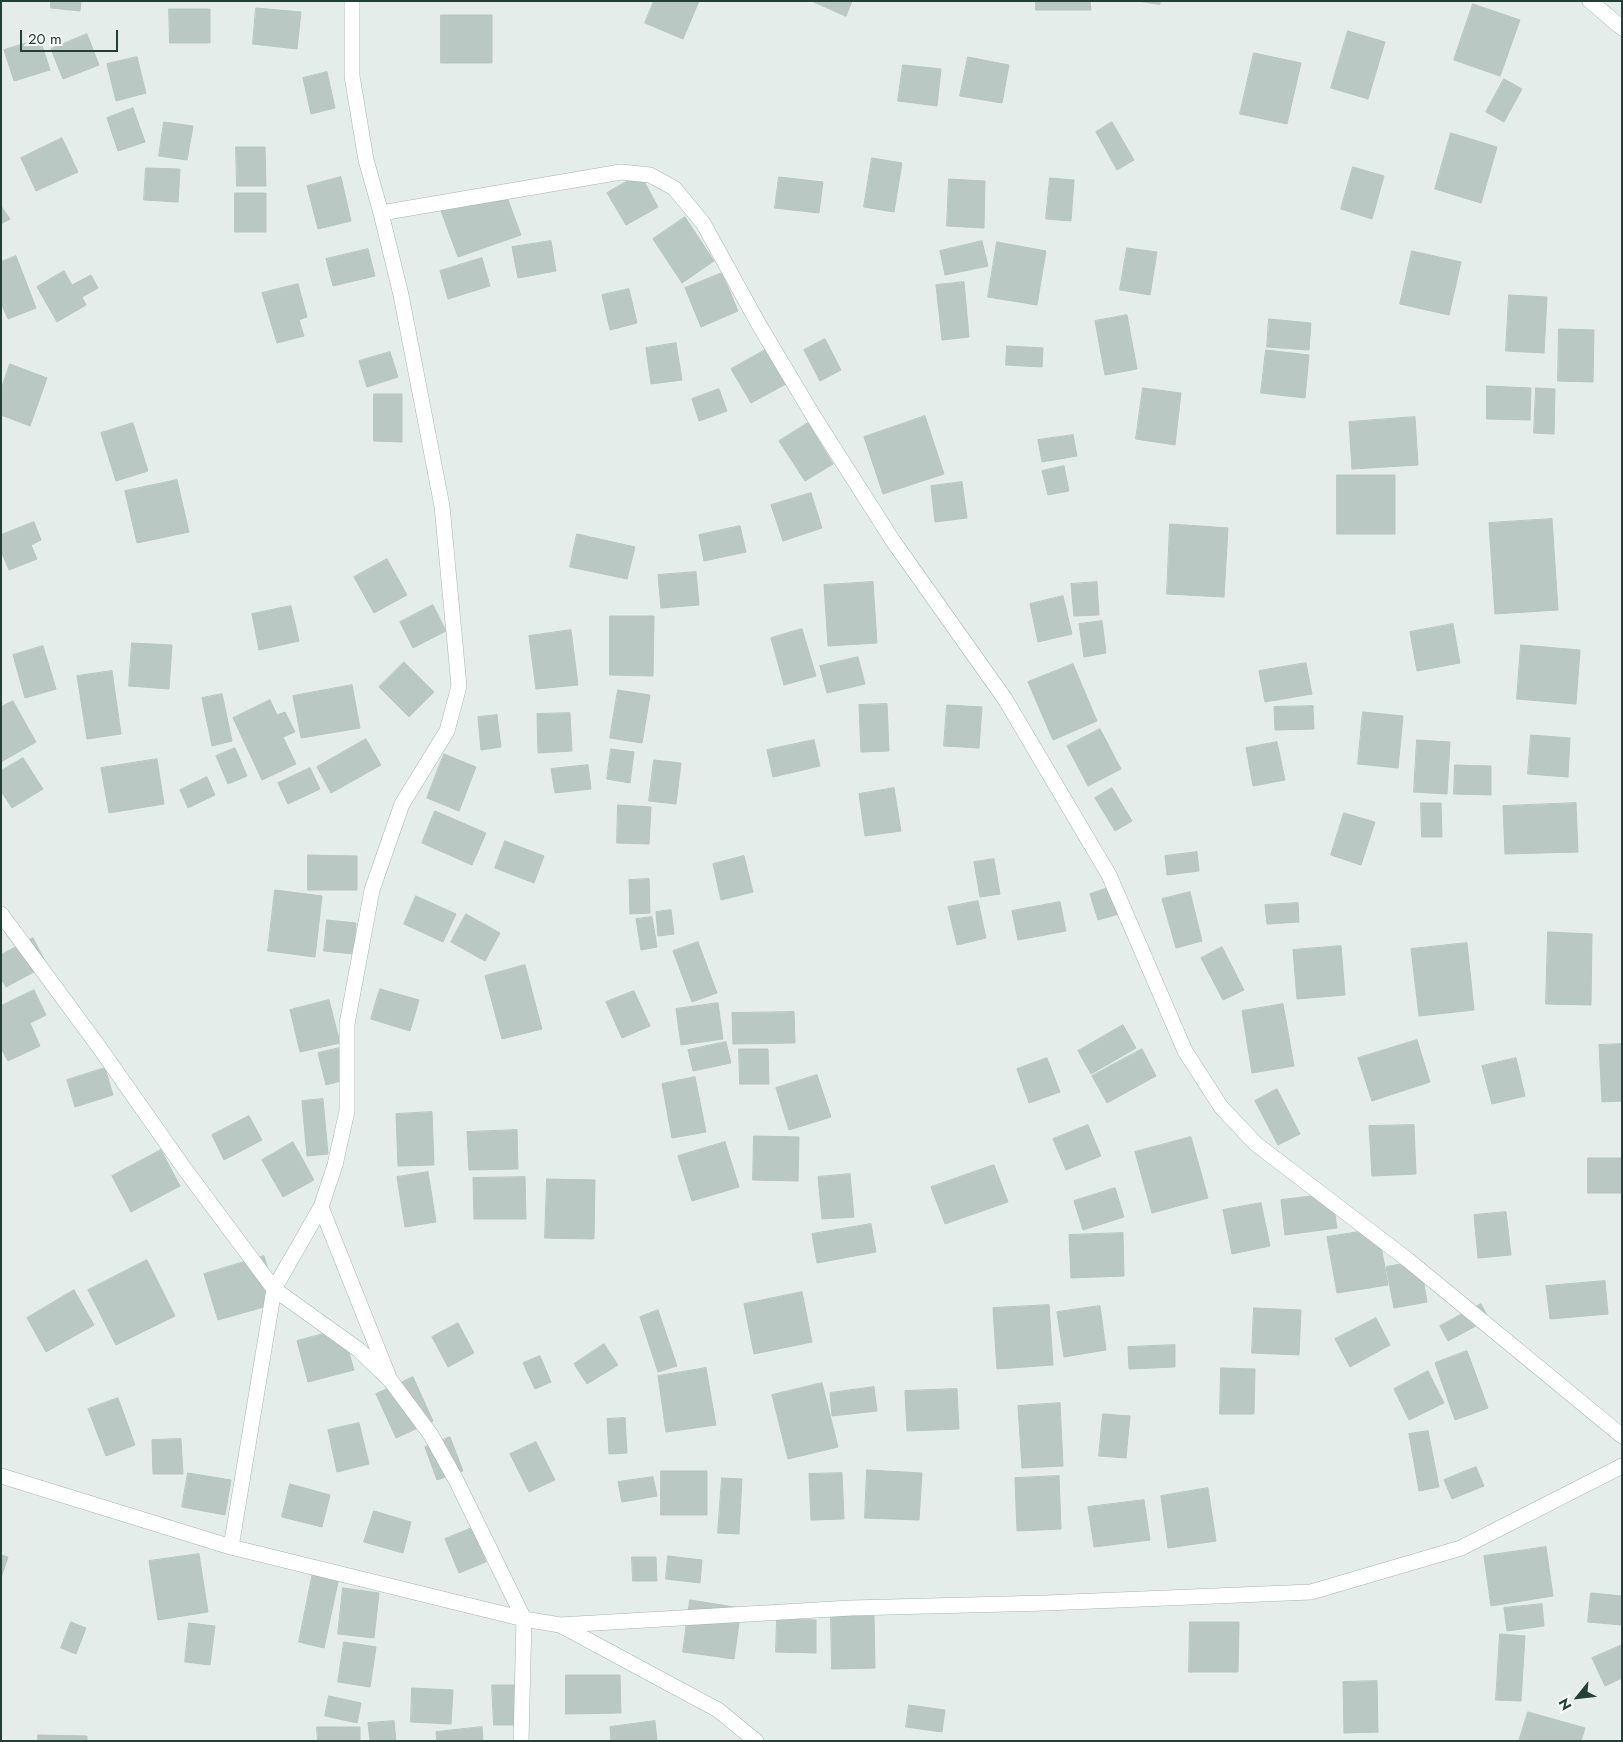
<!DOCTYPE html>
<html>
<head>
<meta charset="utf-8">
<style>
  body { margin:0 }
  #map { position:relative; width:1623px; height:1742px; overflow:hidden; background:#e4ede9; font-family:Jost,sans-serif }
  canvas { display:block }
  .frame { position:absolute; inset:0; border:2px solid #243e38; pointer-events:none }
  .north { position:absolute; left:1553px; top:1672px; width:50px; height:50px; -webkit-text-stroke:4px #f5f9f7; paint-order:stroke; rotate:241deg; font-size:14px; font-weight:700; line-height:20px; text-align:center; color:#243e38 }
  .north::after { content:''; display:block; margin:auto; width:18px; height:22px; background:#243e38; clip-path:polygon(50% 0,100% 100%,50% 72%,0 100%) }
  .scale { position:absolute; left:20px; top:30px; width:98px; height:22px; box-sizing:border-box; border:2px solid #243e38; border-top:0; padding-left:6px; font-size:15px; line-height:18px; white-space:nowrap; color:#243e38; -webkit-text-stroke:4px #f5f9f7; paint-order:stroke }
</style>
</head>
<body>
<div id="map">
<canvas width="1623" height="1742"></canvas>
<div class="frame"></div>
<div class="north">N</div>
<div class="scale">20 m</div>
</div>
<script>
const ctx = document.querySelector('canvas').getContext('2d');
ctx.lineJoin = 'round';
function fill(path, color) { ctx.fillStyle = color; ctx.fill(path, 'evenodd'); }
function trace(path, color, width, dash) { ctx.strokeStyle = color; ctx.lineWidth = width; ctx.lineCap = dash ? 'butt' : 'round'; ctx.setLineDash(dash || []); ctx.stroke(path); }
const building = new Path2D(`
  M51,1H81L80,11L51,8Z
  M654,1H699L683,39L645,23Z
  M812,1H852L846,16Z
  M1036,1H1090L1091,10H1036Z
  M1138,1H1160V4Z
  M1473,4L1520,20L1500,76L1454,60Z
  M256,8L301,12L297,49L253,44Z
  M169,9H210V43H170Z
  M441,15H492V63H441Z
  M1348,31L1385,42L1368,99L1331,88Z
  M87,34L99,65L63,79L51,49Z
  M40,39L50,70L14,81L4,50Z
  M1254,53L1301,63L1287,124L1240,114Z
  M137,57L146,93L116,101L107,64Z
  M968,57L1009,65L1002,103L960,96Z
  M903,65L941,69L937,106L898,101Z
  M327,72L335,108L311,114L303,78Z
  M1504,79L1522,89L1504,122L1486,112Z
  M133,108L145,142L118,151L107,118Z
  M164,122L193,126L187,160L159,156Z
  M1112,122L1134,160L1117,170L1096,132Z
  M1451,133L1497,147L1481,203L1435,189Z
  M62,138L78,172L36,191L21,158Z
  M236,147H265L266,186H237Z
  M872,158L902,163L894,212L864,207Z
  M1353,167L1384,176L1372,219L1341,209Z
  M146,168L180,169L178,202L144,200Z
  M640,174L658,207L626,225L607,193Z
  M341,177L351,221L318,229L307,186Z
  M779,177L823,182L819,213L775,208Z
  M1050,178L1074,180L1071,221L1046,219Z
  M949,179L985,181L984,228L947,226Z
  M504,189L521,235L458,257L441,211Z
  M235,193H266V232H235Z
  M1,206L10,219L1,224Z
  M685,217L714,261L682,283L653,239Z
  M551,241L556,271L518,278L512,247Z
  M982,241L988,266L945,275L940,251Z
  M997,242L1046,251L1037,305L988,297Z
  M1127,248L1157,252L1150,295L1120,290Z
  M368,249L375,276L333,286L326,259Z
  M1412,251L1461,262L1449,315L1400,304Z
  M16,256L36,308L8,319L1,303V262Z
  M482,258L490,286L448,299L440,271Z
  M64,271L72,285L91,275L98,288L82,297L86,305L57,322L37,287Z
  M722,273L738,311L701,327L685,288Z
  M964,282L969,337L942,340L936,285Z
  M298,284L307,317L299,320L304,336L277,343L262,293Z
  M629,289L637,323L610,330L602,295Z
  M1509,295L1547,297L1544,353L1506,351Z
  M1127,315L1137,369L1105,375L1095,321Z
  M1269,319L1311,323L1309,350L1267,347Z
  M1559,329L1594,330L1593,382L1558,381Z
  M825,339L841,370L820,381L804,350Z
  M676,343L682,380L651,384L646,348Z
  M1007,346L1043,348L1042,367L1006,365Z
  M767,349L786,384L751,403L731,369Z
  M1266,350L1309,355L1305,398L1261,393Z
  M390,352L398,377L367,387L359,361Z
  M10,364L47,378L30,426L1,415V390Z
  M1487,386L1531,388L1530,420L1487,419Z
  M1143,388L1181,393L1175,445L1136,439Z
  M1536,388L1555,389L1554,434L1534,433Z
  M719,389L727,411L699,421L692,399Z
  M374,394H402V442L374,441Z
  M925,416L944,474L883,494L864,437Z
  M1415,417L1418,465L1352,469L1349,422Z
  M133,423L148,471L116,481L101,433Z
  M808,423L833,464L805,481L779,441Z
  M1073,435L1077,456L1042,462L1038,440Z
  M1064,466L1069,491L1048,495L1042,471Z
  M1337,475H1395V534H1337Z
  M177,480L189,532L137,543L125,491Z
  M962,482L967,518L935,522L931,486Z
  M811,493L822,528L783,541L771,505Z
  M1552,519L1558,610L1495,614L1489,523Z
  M34,522L41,540L31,545L37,559L9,570L1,551V535Z
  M1170,524L1228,528L1224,597L1167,594Z
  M740,526L746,552L704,561L699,535Z
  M577,534L635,547L627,579L570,567Z
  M387,559L407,595L374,613L354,577Z
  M696,572L699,605L661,608L658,575Z
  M873,582L877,643L828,646L824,585Z
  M1097,582L1099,615L1074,616L1071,584Z
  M1063,596L1072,634L1038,642L1030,604Z
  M433,605L446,631L413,648L400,622Z
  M291,606L299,641L259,650L252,614Z
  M610,616H654L653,676L610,675Z
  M1102,621L1106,653L1084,657L1079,624Z
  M1453,624L1460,663L1417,671L1410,632Z
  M802,629L816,676L784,685L771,638Z
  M571,630L578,685L536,689L529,636Z
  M132,643L172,645L169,689L129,686Z
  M1521,645L1580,650L1576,704L1517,699Z
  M43,646L56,689L25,698L13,655Z
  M858,657L865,684L827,693L820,666Z
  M404,662L434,692L409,717L379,687Z
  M1306,663L1312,694L1265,702L1259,671Z
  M1073,664L1097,721L1053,740L1028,682Z
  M112,671L121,734L87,739L77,676Z
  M352,685L360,728L301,738L293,696Z
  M618,690L650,695L642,743L610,738Z
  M222,694L232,741L212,746L202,698Z
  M270,700L277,715L285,712L295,732L283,737L296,764L262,780L233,718Z
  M13,701L36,742L1,762V707Z
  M887,704L889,751L861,752L859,705Z
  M947,705L982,707L979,748L944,746Z
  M1313,706L1314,729L1275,730L1274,707Z
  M1363,712L1403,716L1398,768L1358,764Z
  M570,713L572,751L538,753L537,714Z
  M497,715L501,747L481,750L478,717Z
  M1100,729L1121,769L1088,786L1067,746Z
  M1531,735L1570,738L1568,777L1528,774Z
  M366,739L381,765L331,793L317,767Z
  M814,740L820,766L773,777L767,750Z
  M1417,740L1450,742L1447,794L1414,792Z
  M1277,742L1285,780L1253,786L1246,748Z
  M235,748L247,776L228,784L216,756Z
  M611,749L634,752L630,783L607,779Z
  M444,754L476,767L459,811L427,798Z
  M23,758L43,789L12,808L1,791V771Z
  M157,759L164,804L109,813L101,768Z
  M654,760L681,763L676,804L649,801Z
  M588,765L591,789L555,793L551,769Z
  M1455,765L1491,766V795L1454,794Z
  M310,768L320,789L288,804L278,783Z
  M207,777L215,795L188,808L180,790Z
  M894,788L901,831L865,836L859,794Z
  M1112,788L1132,821L1115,831L1095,798Z
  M1421,803H1441L1442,837H1422Z
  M1576,803L1578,852L1505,854L1503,806Z
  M618,805L651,807L649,844L617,843Z
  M435,811L486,833L472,865L422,843Z
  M1344,813L1375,822L1361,865L1331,855Z
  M505,841L544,856L534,883L495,868Z
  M1197,852L1199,871L1167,875L1165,856Z
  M308,855L357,856V890H308Z
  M744,856L753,892L721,900L713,864Z
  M994,859L1000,894L980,897L974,862Z
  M649,879L650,913L630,914L629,880Z
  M1111,887L1119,914L1098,920L1090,894Z
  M275,890L322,896L315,957L268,951Z
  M1190,892L1202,941L1176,948L1162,899Z
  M416,896L456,914L443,942L404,924Z
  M978,901L986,938L957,945L948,907Z
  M1060,902L1066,931L1018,940L1012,911Z
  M1298,903L1299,922L1267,924L1265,905Z
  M671,910L674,934L658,936L656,912Z
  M466,914L500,933L485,961L451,942Z
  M652,917L657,947L641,950L636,919Z
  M327,920L356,923L353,954L324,951Z
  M1548,932L1592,934L1591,1005L1546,1004Z
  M33,938L47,965L6,987L1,979V955Z
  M698,942L717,993L692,1002L673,951Z
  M1467,943L1474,1010L1419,1016L1411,949Z
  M1341,946L1345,995L1297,999L1293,950Z
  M1222,947L1244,990L1223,1000L1201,958Z
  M525,965L542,1029L502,1039L485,976Z
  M380,989L419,1000L410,1031L371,1019Z
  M34,990L46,1015L30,1023L40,1046L8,1061L1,1048V1006Z
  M634,991L650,1026L622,1038L606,1002Z
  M329,1000L340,1043L300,1052L290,1010Z
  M718,1003L723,1039L681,1045L676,1009Z
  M1283,1004L1294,1066L1252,1073L1242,1011Z
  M794,1012L795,1043L733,1044L732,1013Z
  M1123,1025L1136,1048L1091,1074L1078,1051Z
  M1417,1040L1430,1082L1372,1101L1358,1058Z
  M726,1042L731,1063L693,1071L688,1050Z
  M1622,1044V1101L1602,1102L1599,1045Z
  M344,1047L352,1078L326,1085L318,1053Z
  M739,1049H768L769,1084H740Z
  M1142,1049L1156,1076L1107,1103L1092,1076Z
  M1047,1058L1060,1092L1029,1103L1017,1069Z
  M1516,1058L1525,1096L1492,1104L1482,1066Z
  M105,1068L113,1095L75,1107L67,1080Z
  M817,1075L831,1117L789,1130L776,1088Z
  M695,1077L706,1132L672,1138L662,1084Z
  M1277,1089L1300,1134L1278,1145L1255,1101Z
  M323,1099L328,1154L307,1156L302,1101Z
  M432,1112L434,1165L398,1166L396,1114Z
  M249,1116L262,1140L224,1160L212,1135Z
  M1088,1125L1101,1156L1066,1170L1053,1139Z
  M1414,1125L1416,1174L1372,1176L1369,1126Z
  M517,1130L518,1169L469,1170L467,1132Z
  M754,1136L799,1137L798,1181L753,1180Z
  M1191,1137L1208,1198L1152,1213L1135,1152Z
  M293,1142L314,1180L283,1197L262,1160Z
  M725,1142L739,1187L692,1201L678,1156Z
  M161,1150L180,1186L131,1212L112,1176Z
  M1588,1158H1622V1193H1588Z
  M994,1165L1008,1202L945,1224L931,1187Z
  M428,1172L436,1222L405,1227L397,1177Z
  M850,1174L854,1217L822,1219L818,1177Z
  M525,1177L526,1219H474L473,1178Z
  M547,1179L595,1180L594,1239L545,1238Z
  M1115,1188L1124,1217L1083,1230L1074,1201Z
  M1332,1194L1337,1228L1285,1235L1281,1200Z
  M1261,1203L1270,1246L1232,1254L1223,1210Z
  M1506,1212L1511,1255L1478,1258L1474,1215Z
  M871,1224L876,1252L817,1263L812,1234Z
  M1378,1229L1388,1285L1337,1293L1327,1237Z
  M1123,1233L1124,1276L1071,1278L1069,1235Z
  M264,1256L278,1303L218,1320L204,1274Z
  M147,1260L175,1316L116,1345L88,1290Z
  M1420,1261L1427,1302L1394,1308L1386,1267Z
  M1605,1281L1608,1314L1550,1319L1546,1286Z
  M74,1290L94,1325L46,1352L27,1318Z
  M802,1292L812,1342L754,1354L744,1304Z
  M1481,1304L1489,1319L1448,1341L1440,1326Z
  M1049,1305L1053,1365L997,1369L993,1308Z
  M1100,1306L1106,1350L1064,1357L1057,1312Z
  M1254,1308L1301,1310L1299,1355L1252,1353Z
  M658,1310L677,1366L658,1372L640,1317Z
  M1376,1318L1390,1345L1350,1367L1335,1339Z
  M458,1323L474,1353L448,1367L432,1337Z
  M342,1329L354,1370L308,1382L297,1341Z
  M604,1344L618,1365L587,1384L574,1364Z
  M1175,1345V1367L1129,1369L1128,1347Z
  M1467,1351L1488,1408L1455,1420L1435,1363Z
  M540,1356L551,1382L535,1389L523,1363Z
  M706,1368L716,1425L666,1432L658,1376Z
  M1221,1368L1255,1369L1254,1414H1220Z
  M1428,1371L1444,1403L1409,1420L1394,1389Z
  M413,1377L433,1421L396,1438L376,1394Z
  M822,1383L838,1447L788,1459L772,1395Z
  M874,1387L877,1411L832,1416L830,1393Z
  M957,1389L959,1429L907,1431L905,1391Z
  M118,1398L135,1445L106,1456L88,1409Z
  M1060,1403L1063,1466L1022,1468L1018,1406Z
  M1103,1414L1130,1416L1126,1458L1099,1456Z
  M625,1418L627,1453L609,1454L607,1419Z
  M359,1423L369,1464L337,1472L328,1430Z
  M1428,1431L1439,1487L1419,1491L1409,1434Z
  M450,1437L463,1471L437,1480L425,1447Z
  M181,1439L183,1474H153L152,1440Z
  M536,1442L555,1480L529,1492L510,1454Z
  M1476,1467L1484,1486L1452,1499L1444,1480Z
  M867,1470L922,1473L919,1520L865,1518Z
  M661,1471H707V1515H661Z
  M188,1473L231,1480L225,1515L182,1507Z
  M842,1473L844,1519L811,1520L809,1474Z
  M1059,1476L1061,1529L1017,1531L1015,1478Z
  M653,1477L657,1496L622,1502L618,1482Z
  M722,1478L742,1479L739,1534L718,1533Z
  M290,1484L330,1495L322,1527L282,1517Z
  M1208,1488L1216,1541L1168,1548L1161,1496Z
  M1144,1500L1150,1540L1094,1547L1088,1507Z
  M374,1511L411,1522L403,1553L364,1542Z
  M472,1528L486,1562L459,1573L445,1539Z
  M1546,1547L1553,1596L1491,1606L1484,1556Z
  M199,1554L208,1612L158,1620L149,1561Z
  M1,1555L8,1557L1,1578Z
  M668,1556L702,1560L700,1583L666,1579Z
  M632,1557H656L657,1581H633Z
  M313,1572L339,1577L324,1648L299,1642Z
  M343,1588L379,1593L374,1638L338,1634Z
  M1591,1593L1622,1596V1625L1588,1622Z
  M690,1600L741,1608L734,1659L683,1652Z
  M1542,1604L1544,1626L1507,1631L1504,1608Z
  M831,1616H874L875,1668L832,1669Z
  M777,1619L816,1620V1653L776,1652Z
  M71,1622L86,1628L76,1654L61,1648Z
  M1190,1622H1239L1238,1672H1189Z
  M189,1623L215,1626L210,1665L185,1662Z
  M1500,1634L1525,1636L1521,1701L1496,1700Z
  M344,1642L376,1647L370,1687L338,1682Z
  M1622,1645V1678L1605,1686L1592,1658Z
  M566,1675H620L621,1713L566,1714Z
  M1377,1681L1378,1732L1344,1733L1343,1682Z
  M492,1685H518L519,1725H494Z
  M412,1688L453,1690L451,1724L411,1722Z
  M329,1696L361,1703L357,1723L325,1716Z
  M909,1705L945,1710L942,1732L906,1727Z
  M1528,1712L1585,1728L1581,1741H1519Z
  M394,1721L396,1741H370L368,1723Z
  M655,1721L657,1741H611L610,1727Z
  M317,1727H360V1741H318Z
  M482,1727L483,1741H437L436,1732Z
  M38,1735L87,1736V1741H38Z`);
const minor = new Path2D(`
  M352,1V76L366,160L381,213L621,172L650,175L674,188L703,223L758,323L814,417L893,541L1005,699L1109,875L1185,1051L1221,1107L1256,1144L1408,1260L1622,1436
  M1590,1L1622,28
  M1,914L99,1047L184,1168L274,1289L359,1350L391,1381L431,1435L456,1480L524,1619L521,1741
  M321,1207L388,1375
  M1,1476L231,1547L524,1619L560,1625L718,1710L756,1741
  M231,1547L274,1289L321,1207L335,1165L347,1111V1024L372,890L402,804L447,731L459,686L442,506L401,295L381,213
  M560,1625L851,1608L1046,1603L1311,1592L1461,1548L1622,1466`);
fill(building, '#b9c8c2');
trace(building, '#b7c6c1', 1);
trace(minor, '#a7b5b0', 16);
trace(minor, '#fff', 15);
</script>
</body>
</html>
